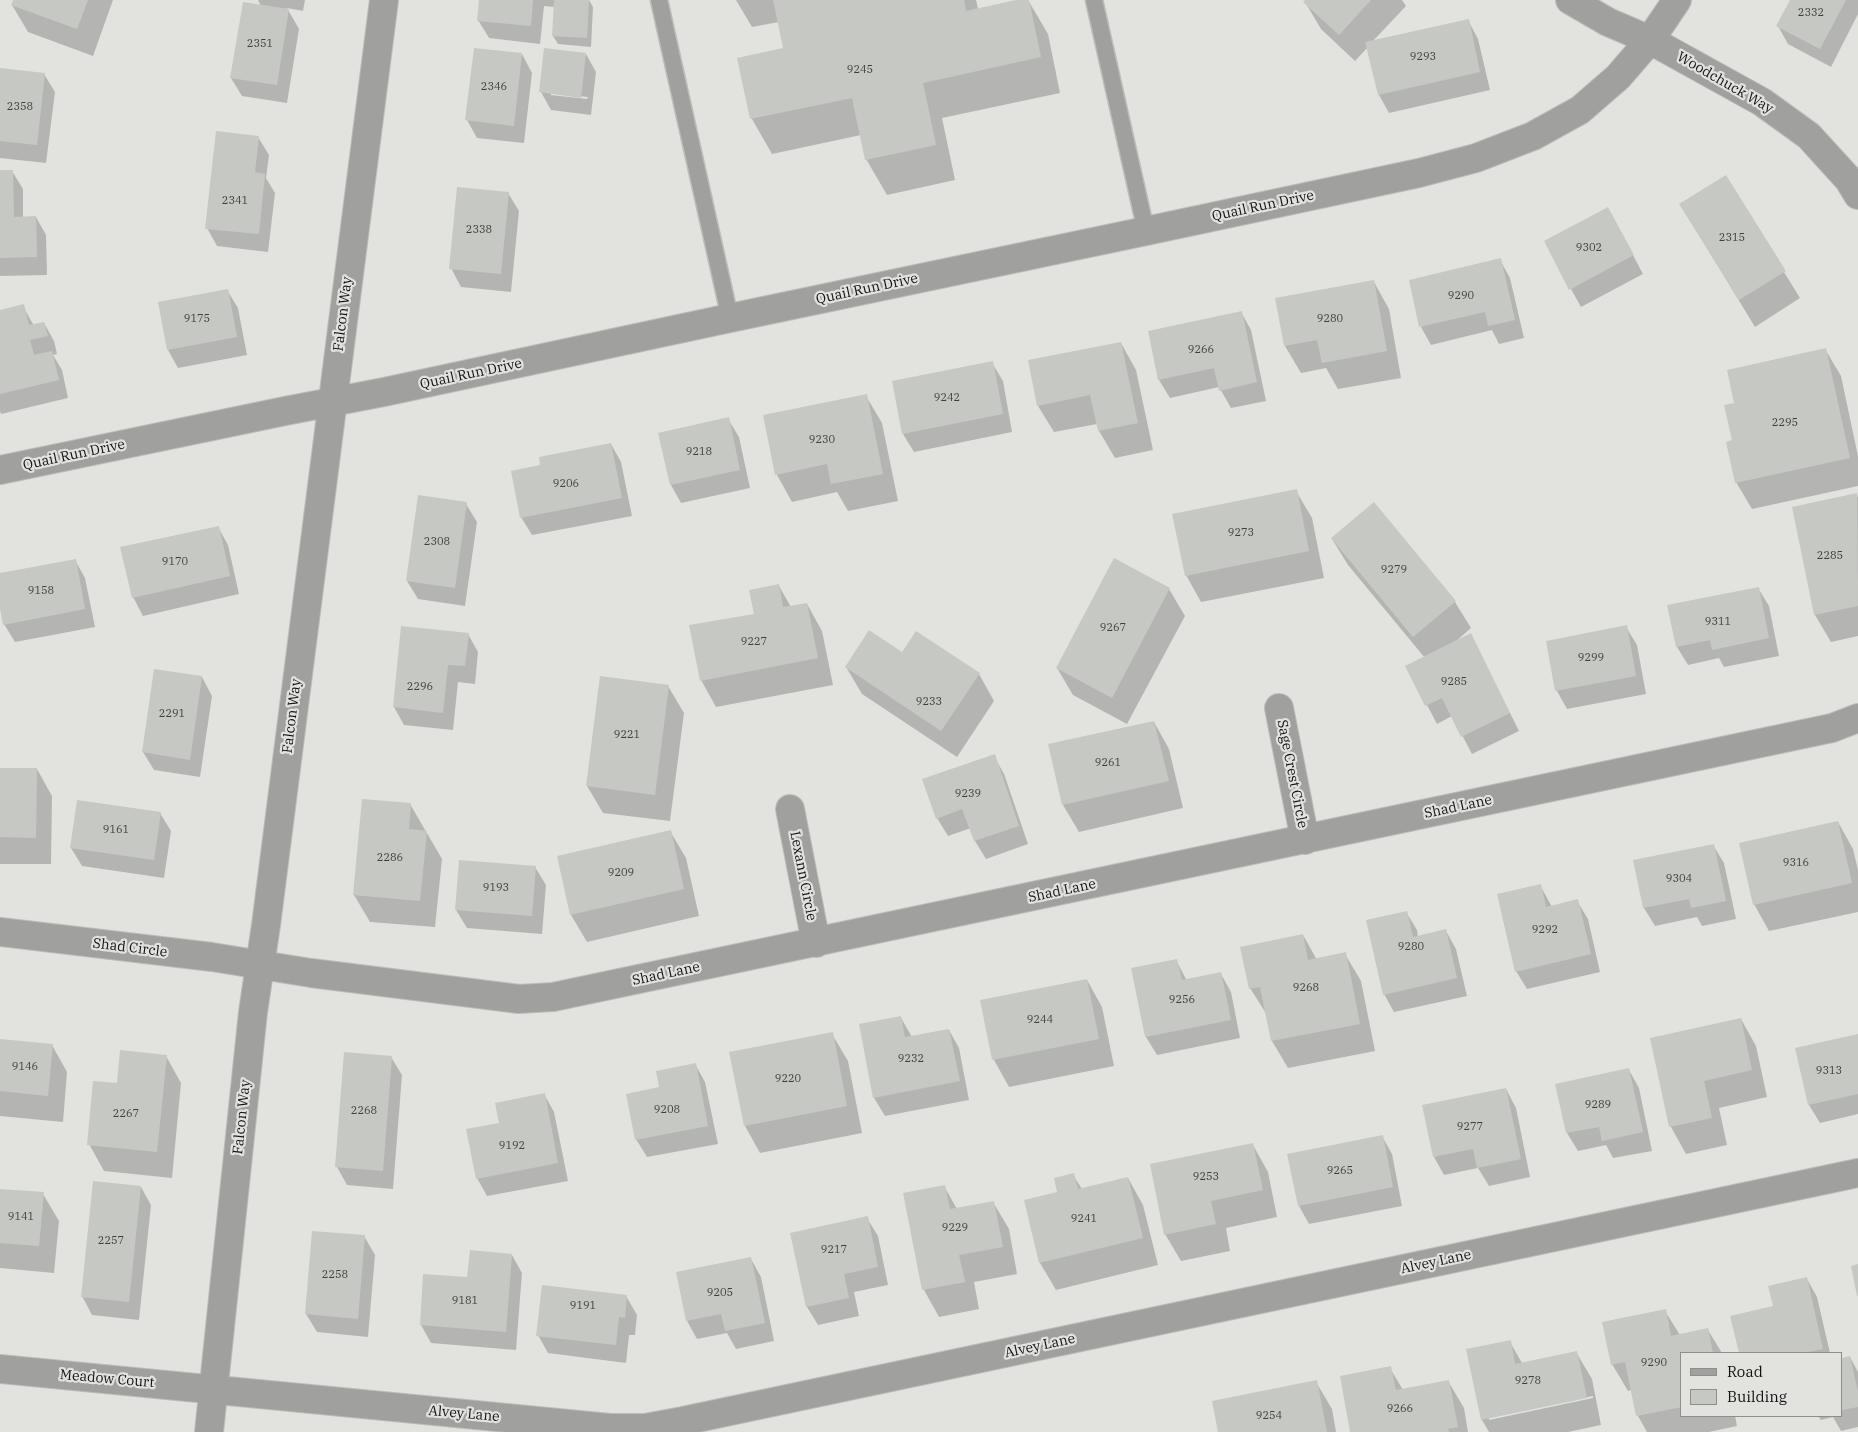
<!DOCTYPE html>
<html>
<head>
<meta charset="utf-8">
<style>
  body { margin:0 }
  #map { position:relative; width:1858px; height:1432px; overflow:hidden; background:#e2e3df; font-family:"IBM Plex Serif",serif }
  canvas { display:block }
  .legend { position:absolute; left:1680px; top:1352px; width:162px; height:65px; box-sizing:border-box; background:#e2e3df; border:1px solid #8e8f8d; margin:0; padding:6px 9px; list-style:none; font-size:15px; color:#111211 }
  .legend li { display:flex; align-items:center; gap:10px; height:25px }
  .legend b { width:25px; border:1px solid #8e8f8d }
</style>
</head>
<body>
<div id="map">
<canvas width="1858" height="1432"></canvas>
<ul class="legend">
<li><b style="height:6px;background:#a0a19f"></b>Road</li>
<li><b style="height:14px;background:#c6c8c4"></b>Building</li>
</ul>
</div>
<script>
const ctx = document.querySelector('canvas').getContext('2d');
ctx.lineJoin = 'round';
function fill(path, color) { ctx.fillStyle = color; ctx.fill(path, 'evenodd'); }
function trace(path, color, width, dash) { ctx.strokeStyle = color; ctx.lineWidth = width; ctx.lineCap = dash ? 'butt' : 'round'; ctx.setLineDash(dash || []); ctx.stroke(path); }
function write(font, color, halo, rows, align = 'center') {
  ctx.font = font + ' "IBM Plex Serif",serif'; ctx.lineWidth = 4.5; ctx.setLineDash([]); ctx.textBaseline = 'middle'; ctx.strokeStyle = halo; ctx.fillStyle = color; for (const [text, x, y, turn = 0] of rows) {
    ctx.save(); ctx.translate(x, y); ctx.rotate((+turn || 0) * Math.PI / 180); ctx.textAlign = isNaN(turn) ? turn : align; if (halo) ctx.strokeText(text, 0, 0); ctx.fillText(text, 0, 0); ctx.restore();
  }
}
const shadow = new Path2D(`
  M14,0H113L93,56L28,32L12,5Z
  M258,0H305L303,11L287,8L299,29L287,103L242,96L231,78L261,6Z
  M480,0H589L593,7L591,47L558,44L553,36L555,7L544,6L540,44L489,38L478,20Z
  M736,0H976L978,9L1028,0L1048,34L1060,93L942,118L955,180L887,195L866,159L861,135L772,154L752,119L739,59L784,49L779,22L752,27Z
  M1307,0H1402L1406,6L1372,42L1468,20L1478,39L1490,90L1389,113L1379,95L1368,47L1355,61L1321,29L1305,2Z
  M1791,0H1858V14L1831,67L1788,44L1778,26Z
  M522,54L532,73L524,143L477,138L467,120Z
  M586,54L596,72L591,115L551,110L541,92ZM551,93L588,97L587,99L551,95Z
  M0,69L44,74L55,92L46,163L0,158Z
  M258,137L269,155L266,178L275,193L268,252L217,246L207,228Z
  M0,171H12L23,189V218L36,217L46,235L47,275L0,276Z
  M508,193L519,211L511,292L461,287L451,268Z
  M1680,204L1784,272L1800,298L1755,327Z
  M1618,227L1643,274L1581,307L1571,289Z
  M1500,260L1510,278L1524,338L1499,344L1492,330L1431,345L1421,327Z
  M1374,282L1389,309L1401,378L1338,389L1326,368L1301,373L1285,346Z
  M227,290L238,308L247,355L178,368L168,350Z
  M23,306L34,326L44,323L54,341L57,354L53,355L62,370L68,398L1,414L0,411V311Z
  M1241,312L1251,330L1266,401L1231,408L1219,387L1170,398L1159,380L1149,332Z
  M1121,343L1136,370L1153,450L1115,458L1099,431L1097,424L1054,432L1038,406Z
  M1825,349L1841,376L1858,456V486L1752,509L1736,482L1733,441L1736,404Z
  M992,363L1003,381L1012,432L914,452L903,434Z
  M866,396L882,423L898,501L848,511L837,492L792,502L777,475Z
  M728,419L739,437L750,488L681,503L671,485L659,434Z
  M611,444L621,462L632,516L532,535L521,517L542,466Z
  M1296,491L1312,518L1324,578L1201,602L1186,575Z
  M1857,495L1858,497V636L1831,642L1815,615L1794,508Z
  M466,504L477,522L465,606L418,599L407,581Z
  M218,527L228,545L239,594L143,616L133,597Z
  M1332,539L1455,602L1471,628L1455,642L1471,635L1519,731L1472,754L1452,716L1437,724L1407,667L1425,658L1348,565Z
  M75,560L85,578L95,627L15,642L4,624L0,603V575Z
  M779,586L791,607L807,604L822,631L833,685L716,707L701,680Z
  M1758,588L1769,606L1779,656L1724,667L1719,658L1688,665L1677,647Z
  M1169,589L1185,616L1127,724L1073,695L1057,668Z
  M402,627L468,634L478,652L475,684L458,682L453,730L404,725L394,707Z
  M1626,627L1637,645L1646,694L1567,709L1557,691L1547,642Z
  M902,653L979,674L994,701L957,757L862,694L846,667Z
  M202,677L212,696L200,777L154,770L143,752Z
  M668,686L684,713L670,821L603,813L587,786Z
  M1154,722L1169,749L1183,808L1079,832L1063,805Z
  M994,756L1004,774L1028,844L986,859L975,841L971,828L948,836L937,818Z
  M0,769H37L52,796L51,864H0Z
  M410,804L442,859L435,927L370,922L354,895Z
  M160,813L171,831L164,878L82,866L71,848Z
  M1838,822L1853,849L1858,870V912L1769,931L1754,904Z
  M670,831L686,858L699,916L587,942L571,915Z
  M1713,845L1724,863L1736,919L1702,926L1697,917L1655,926L1644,908L1634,861Z
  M535,867L546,885L542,934L467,928L456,910Z
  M1540,885L1552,907L1577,901L1588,919L1600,972L1527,989L1516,971Z
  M1406,912L1417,930L1418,937L1446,931L1456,949L1467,996L1394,1012L1384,994Z
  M1303,935L1317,960L1345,954L1361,981L1375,1051L1288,1068L1272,1041L1267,1015L1250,988Z
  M1176,960L1187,981L1221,974L1231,992L1240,1038L1157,1055L1146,1037L1133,969Z
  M1087,980L1102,1007L1114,1066L1009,1087L994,1060Z
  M901,1018L912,1037L949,1030L959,1048L969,1100L885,1116L874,1098Z
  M1741,1019L1756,1046L1767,1097L1719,1108L1727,1145L1686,1154L1671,1127L1651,1039Z
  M832,1034L848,1061L862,1133L760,1153L745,1126Z
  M1858,1035V1114L1820,1123L1809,1105L1797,1049Z
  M0,1040L52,1045L67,1072L63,1122L0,1116Z
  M166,1056L181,1083L172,1178L104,1171L89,1144L118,1085Z
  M391,1057L402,1075L393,1189L347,1185L337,1167Z
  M695,1064L705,1082L718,1144L647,1157L636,1139L661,1088Z
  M1629,1070L1639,1088L1652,1151L1613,1158L1606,1145L1578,1151L1567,1133L1557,1085Z
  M1506,1089L1516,1108L1530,1177L1489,1186L1478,1168L1444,1175L1434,1157Z
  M544,1094L554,1112L568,1181L487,1196L477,1178L501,1124Z
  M1382,1136L1392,1154L1402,1206L1309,1224L1299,1206Z
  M1253,1145L1268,1172L1277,1217L1226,1228L1230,1251L1181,1261L1165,1234Z
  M1073,1175L1082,1189L1128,1178L1143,1205L1158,1265L1056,1290L1040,1263L1059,1193Z
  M944,1186L957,1209L993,1202L1009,1229L1017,1274L974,1282L979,1309L939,1317L924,1290L905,1194Z
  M141,1187L151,1205L139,1320L92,1315L82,1296Z
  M0,1190L43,1194L59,1221L54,1273L0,1268Z
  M867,1218L878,1236L888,1285L854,1292L859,1316L818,1325L807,1307L792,1234Z
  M364,1236L375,1255L368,1337L317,1332L306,1314Z
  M512,1255L522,1273L516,1350L431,1343L421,1325L424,1275L468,1278Z
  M751,1259L761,1277L774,1341L736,1349L727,1333L697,1339L687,1321Z
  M1807,1279L1817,1297L1830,1353H1740L1732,1317L1774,1307Z
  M626,1296L637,1315L635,1335H629L626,1363L548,1353L538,1335Z
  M1665,1311L1680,1335L1708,1330L1722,1353H1682V1416H1735L1737,1426L1709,1432H1647L1638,1416L1632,1390L1628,1391L1612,1364Z
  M1510,1342L1522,1363L1576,1352L1592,1379L1601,1425L1568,1432H1489L1482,1420ZM1593,1396V1398L1489,1420V1417Z
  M1850,1357L1858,1372V1427L1841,1431L1833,1417L1821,1420L1818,1416H1842V1359Z
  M1390,1368L1403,1390L1448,1381L1464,1408L1468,1432H1352Z
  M1316,1382L1332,1409L1336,1432H1219Z`);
const building = new Path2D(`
  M13,0H88L77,29L11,5Z
  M479,0H533L531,26L477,21Z
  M554,0H589L587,38L552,36Z
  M773,0H964L966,11L1016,0H1029L1041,57L923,83L936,145L865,160L852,98L750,119L737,58L783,48Z
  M1305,0H1371L1339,35L1303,2Z
  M1790,0H1846L1820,49L1776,26Z
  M243,2L289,9L277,85L230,78Z
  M1469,19L1480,72L1378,95L1365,42Z
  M474,48L522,53L514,126L465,120Z
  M544,48L586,53L581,98L539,92Z
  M0,68L45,73L37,145L0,141Z
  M216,131L259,136L255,172L265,174L259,234L205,229Z
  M0,170H13L14,217L36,216L37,257L0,258Z
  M1726,175L1786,271L1739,300L1679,204Z
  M457,187L509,192L501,274L449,269Z
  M1608,207L1634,255L1569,290L1544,241Z
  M1501,258L1515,320L1488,326L1485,312L1419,327L1409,280Z
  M1374,280L1387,351L1322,363L1317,340L1284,346L1275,298Z
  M228,289L237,337L167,350L158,302Z
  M24,304L29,325L44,322L48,336L30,340L34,355L52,351L59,380L0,394V310Z
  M1242,311L1257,382L1219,391L1214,368L1158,380L1148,331Z
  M1121,342L1138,423L1098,431L1090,395L1037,406L1028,360Z
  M1826,348L1850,458L1735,483L1726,442L1732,440L1724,405L1734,403L1727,370Z
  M993,361L1003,414L902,434L892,381Z
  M867,394L883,474L831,484L827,464L775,475L763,415Z
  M729,417L740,470L670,485L658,433Z
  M611,443L622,498L520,518L511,471L540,465L539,457Z
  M1297,489L1309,551L1185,576L1172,514Z
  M1857,493L1858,606L1814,615L1792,507Z
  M418,495L467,502L455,588L406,581Z
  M1374,502L1456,601L1413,637L1331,538Z
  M219,526L230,576L132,598L120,547Z
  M1114,558L1170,588L1112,698L1056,668Z
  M76,559L85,609L3,625L0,609V573Z
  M779,584L783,607L807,603L818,658L700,681L689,625L754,614L749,590Z
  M1759,587L1769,638L1712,650L1710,640L1676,647L1667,605Z
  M1627,625L1636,676L1555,691L1546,641Z
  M401,626L469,633L465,666L448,665L443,713L393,707Z
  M869,630L902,652L916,631L980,673L941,731L845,667Z
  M1471,633L1510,713L1461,737L1442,698L1425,706L1405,666Z
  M154,669L202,676L190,760L142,752Z
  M600,676L669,685L655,795L586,786Z
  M1154,721L1169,781L1062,805L1048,744Z
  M995,754L1019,826L974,841L962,809L936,819L922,779Z
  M0,768H37L36,838L0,837Z
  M362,799L411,803L409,829L427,831L420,901L353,895Z
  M77,800L161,812L154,860L70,848Z
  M1838,821L1852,883L1753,905L1739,843Z
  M671,830L684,889L570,915L557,856Z
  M1714,844L1726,901L1691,908L1689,899L1643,908L1633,860Z
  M459,860L536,866L532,916L455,910Z
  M1541,884L1546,907L1578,899L1591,954L1515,972L1497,894Z
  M1407,911L1413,937L1446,929L1457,978L1383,995L1366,920Z
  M1303,934L1308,960L1346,952L1360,1024L1271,1041L1260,987L1249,989L1240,947Z
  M1177,959L1182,980L1221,972L1231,1020L1145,1037L1131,968Z
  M1087,979L1099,1039L992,1060L980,1000Z
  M901,1016L905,1037L949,1029L960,1081L873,1098L859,1024Z
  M1741,1018L1752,1070L1704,1081L1712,1118L1669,1127L1650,1038Z
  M833,1032L847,1106L744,1126L729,1052Z
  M1858,1034V1094L1808,1105L1795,1048Z
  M0,1039L53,1044L48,1096L0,1091Z
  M120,1050L167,1055L157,1152L87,1145L93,1081L117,1083Z
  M344,1052L392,1056L383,1171L335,1167Z
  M696,1063L708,1126L635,1140L626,1094L659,1087L656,1071Z
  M1629,1068L1643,1132L1602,1141L1599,1127L1566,1133L1555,1084Z
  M1506,1088L1521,1159L1477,1168L1473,1149L1433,1157L1422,1105Z
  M545,1093L558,1163L476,1179L466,1129L499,1123L495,1103Z
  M1383,1135L1393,1187L1298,1206L1287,1154Z
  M1253,1143L1263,1190L1211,1201L1216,1224L1164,1235L1150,1164Z
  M1074,1173L1078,1189L1128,1177L1143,1238L1039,1263L1024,1200L1057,1192L1054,1178Z
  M93,1181L141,1186L129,1302L81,1297Z
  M945,1185L950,1209L994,1201L1003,1247L959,1255L965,1282L922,1290L903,1193Z
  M0,1189L44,1192L39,1246L0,1243Z
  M868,1216L878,1267L844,1274L849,1298L806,1307L790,1233Z
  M312,1231L365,1235L358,1319L305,1314Z
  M470,1250L512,1254L506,1332L420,1325L423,1274L467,1277Z
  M751,1257L765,1323L725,1331L721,1314L686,1321L676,1272Z
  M1858,1264V1296H1857L1851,1266Z
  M1807,1277L1823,1349L1803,1353H1739L1730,1316L1773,1306L1768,1286Z
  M542,1285L627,1295L625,1318L619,1317L616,1345L536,1336Z
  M1666,1309L1671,1336L1708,1328L1713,1353H1682V1407L1636,1416L1625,1362L1611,1365L1602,1322Z
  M1511,1340L1515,1364L1577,1351L1587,1398L1481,1420L1466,1349Z
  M1850,1356L1858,1392V1407L1842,1410V1358Z
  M1391,1366L1396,1390L1449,1380L1458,1427L1448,1429L1449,1432H1350L1340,1376Z
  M1317,1380L1327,1432H1218L1212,1401Z`);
const lane = new Path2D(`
  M659,0L730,318
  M1094,0L1146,231`);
const street = new Path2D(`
  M1570,0L1608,22L1650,40L1762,102L1809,136L1849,180L1858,195
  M0,470L285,411L384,392L730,318L1146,231L1419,173L1476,158L1533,136L1580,110L1618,77L1650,40L1677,0
  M1279,708L1305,840
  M790,809L816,943
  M0,932L212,957L311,973L519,999L553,997L1832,728L1858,718
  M0,1369L610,1428H645L683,1421L1858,1173
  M209,1432L253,1012L266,925L384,0`);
const numberNames = [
  ["2332",1811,13],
  ["2351",260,44],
  ["9293",1423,57],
  ["9245",860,70],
  ["2346",494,87],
  ["2358",20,107],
  ["2341",235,201],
  ["2338",479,230],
  ["2315",1732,238],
  ["9302",1589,248],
  ["9290",1461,296],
  ["9175",197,319],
  ["9280",1330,319],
  ["9266",1201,350],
  ["9242",947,398],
  ["2295",1785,423],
  ["9230",822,440],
  ["9218",699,452],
  ["9206",566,484],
  ["9273",1241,533],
  ["2308",437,542],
  ["2285",1830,556],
  ["9170",175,562],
  ["9279",1394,570],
  ["9158",41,591],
  ["9311",1718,622],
  ["9267",1113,628],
  ["9227",754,642],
  ["9299",1591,658],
  ["9285",1454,682],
  ["2296",420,687],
  ["9233",929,702],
  ["2291",172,714],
  ["9221",627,735],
  ["9261",1108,763],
  ["9239",968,794],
  ["9161",116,830],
  ["2286",390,858],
  ["9316",1796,863],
  ["9209",621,873],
  ["9304",1679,879],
  ["9193",496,888],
  ["9292",1545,930],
  ["9280",1411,947],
  ["9268",1306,988],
  ["9256",1182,1000],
  ["9244",1040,1020],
  ["9232",911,1059],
  ["9146",25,1067],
  ["9313",1829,1071],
  ["9220",788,1079],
  ["9289",1598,1105],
  ["9208",667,1110],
  ["2268",364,1111],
  ["2267",126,1114],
  ["9277",1470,1127],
  ["9192",512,1146],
  ["9265",1340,1171],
  ["9253",1206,1177],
  ["9141",21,1217],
  ["9241",1084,1219],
  ["9229",955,1228],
  ["2257",111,1241],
  ["9217",834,1250],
  ["2258",335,1275],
  ["9205",720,1293],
  ["9181",465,1301],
  ["9191",583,1306],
  ["9290",1654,1363],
  ["9278",1528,1381],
  ["9266",1400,1409],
  ["9254",1269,1416]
];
const streetNames = [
  ["Woodchuck Way",1725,83,30],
  ["Quail Run Drive",1263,206,-12],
  ["Quail Run Drive",867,289,-12],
  ["Falcon Way",343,314,-83],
  ["Quail Run Drive",471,374,-12],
  ["Quail Run Drive",74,455,-12],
  ["Falcon Way",292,716,-83],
  ["Sage Crest Circle",1292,774,79],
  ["Shad Lane",1458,807,-12],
  ["Lexann Circle",803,876,79],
  ["Shad Lane",1062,891,-12],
  ["Shad Circle",130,948,7],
  ["Shad Lane",666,974,-12],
  ["Falcon Way",242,1117,-84],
  ["Alvey Lane",1436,1262,-12],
  ["Alvey Lane",1040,1346,-12],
  ["Meadow Court",107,1379,5],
  ["Alvey Lane",464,1414,5]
];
fill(shadow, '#0003');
fill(building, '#c6c8c4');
trace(lane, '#bcbdba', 19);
trace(street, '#bcbdba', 30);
trace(lane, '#a0a19f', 16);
trace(street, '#a0a19f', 28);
write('11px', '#3e403e', null, numberNames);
write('14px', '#111211', '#e2e3df', streetNames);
</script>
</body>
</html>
